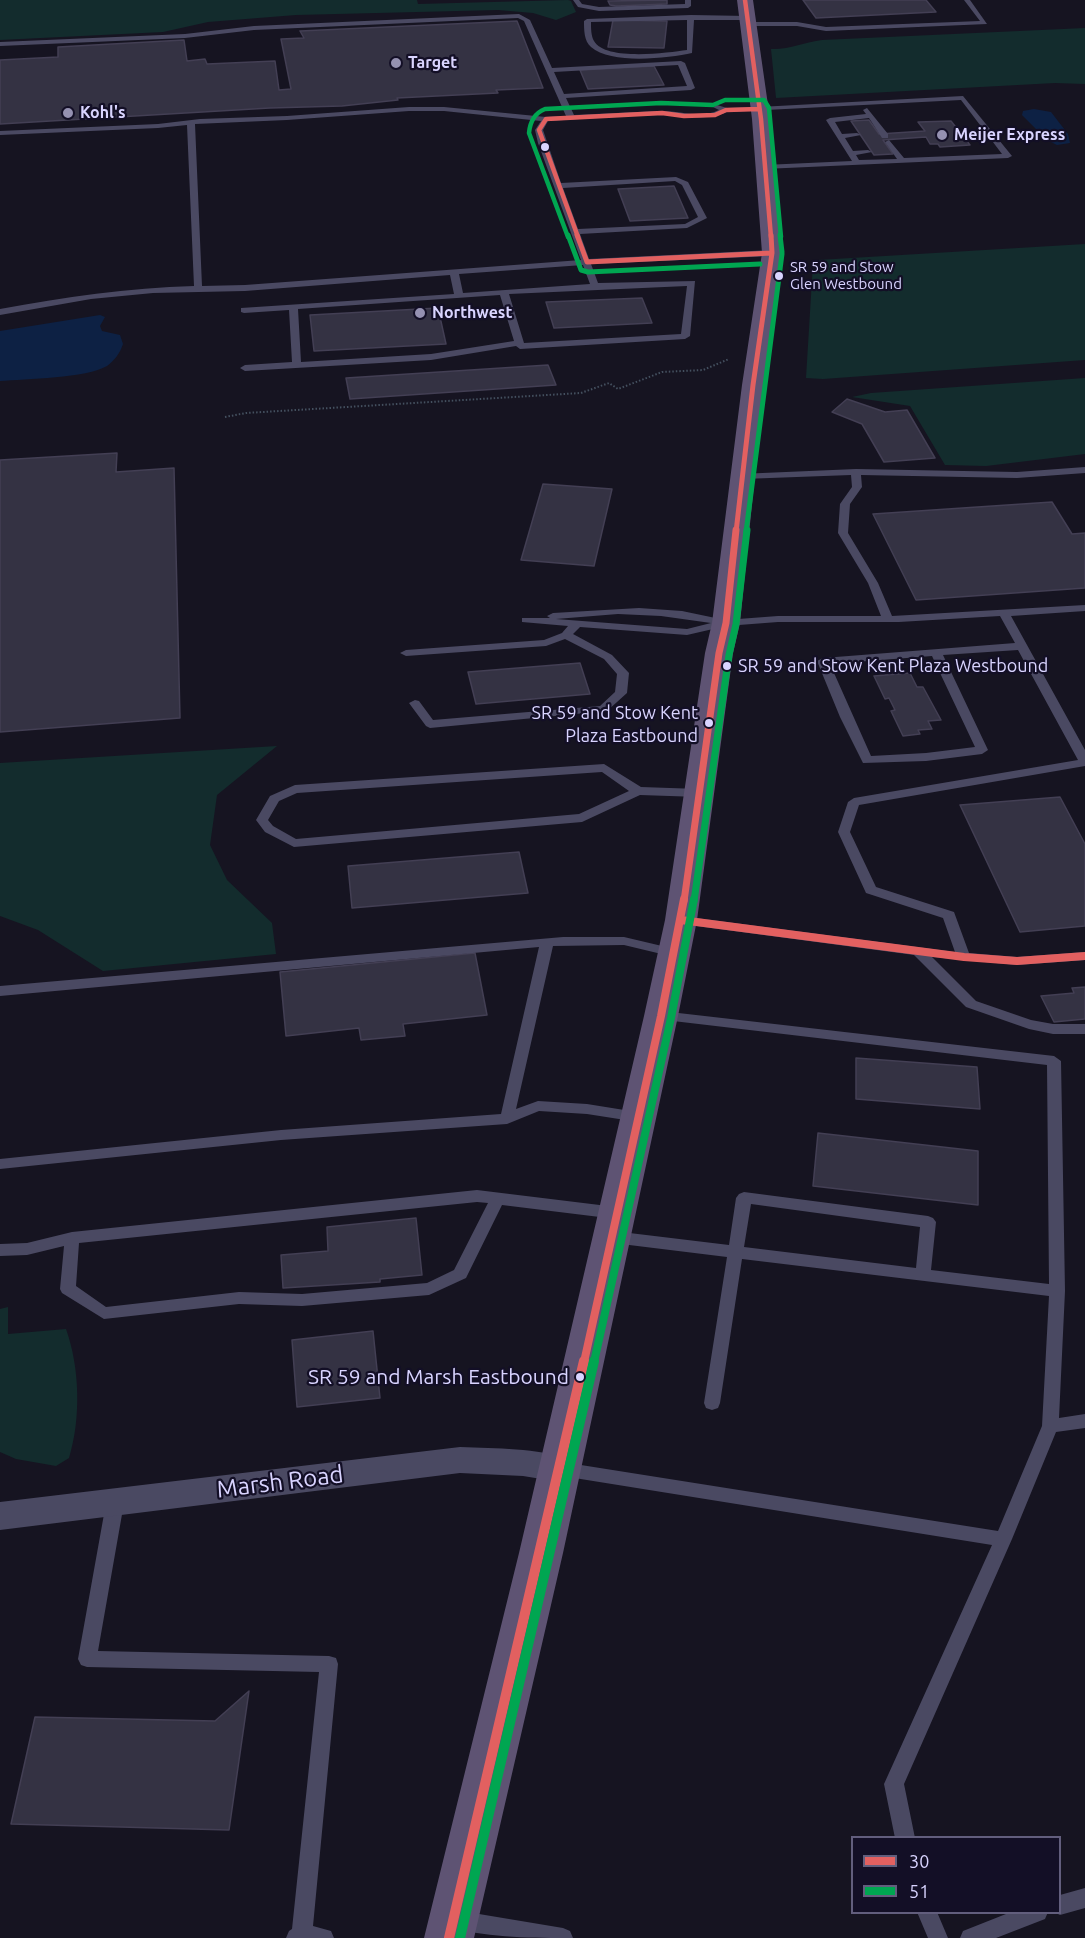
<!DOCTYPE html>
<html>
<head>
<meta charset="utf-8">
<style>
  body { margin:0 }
  #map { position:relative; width:1085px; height:1938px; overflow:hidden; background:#161421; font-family:Ubuntu,sans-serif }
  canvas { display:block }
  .legend { position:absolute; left:851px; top:1836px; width:210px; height:78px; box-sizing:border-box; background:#130f26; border:2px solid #625e7d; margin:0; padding:8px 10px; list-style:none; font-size:18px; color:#d9d4ff }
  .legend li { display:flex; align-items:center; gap:12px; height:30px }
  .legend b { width:30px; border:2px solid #625e7d }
</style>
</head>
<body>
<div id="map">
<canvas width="1085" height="1938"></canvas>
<ul class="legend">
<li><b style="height:8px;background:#e26060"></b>30</li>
<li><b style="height:8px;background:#00a651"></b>51</li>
</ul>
</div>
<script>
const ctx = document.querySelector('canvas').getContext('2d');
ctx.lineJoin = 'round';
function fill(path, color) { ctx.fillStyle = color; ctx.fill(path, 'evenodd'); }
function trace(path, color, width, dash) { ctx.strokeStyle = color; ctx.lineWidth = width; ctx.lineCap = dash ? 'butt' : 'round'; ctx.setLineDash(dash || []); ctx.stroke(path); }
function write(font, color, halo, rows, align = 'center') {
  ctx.font = font + ' Ubuntu,sans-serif'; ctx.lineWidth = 4.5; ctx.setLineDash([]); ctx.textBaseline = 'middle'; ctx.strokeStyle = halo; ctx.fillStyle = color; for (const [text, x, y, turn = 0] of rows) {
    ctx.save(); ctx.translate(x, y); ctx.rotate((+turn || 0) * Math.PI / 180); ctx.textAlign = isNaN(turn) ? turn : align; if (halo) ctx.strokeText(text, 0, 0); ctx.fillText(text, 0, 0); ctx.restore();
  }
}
const green = new Path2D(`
  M0,0H417L418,4L568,0L571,1L576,12L556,20L533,13L498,10L296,15L208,22L163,32L0,40Z
  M1085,28V84L1055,83L776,98L771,49C788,50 805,42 822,40Z
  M1085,244V360L823,379L806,378L813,263L818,260Z
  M1085,378V454L986,466L945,465L910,406L852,397L871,393Z
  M277,746L217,795L210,845L227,880L272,923L276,954L103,971L38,930L0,916V763Z
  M8,1307V1334L66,1329C80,1368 81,1419 69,1458L56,1466L16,1459L0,1452V1309Z`);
const water = new Path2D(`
  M1034,109L1051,112L1068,134L1070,143L1057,145L1047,140L1022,115L1023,111Z
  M100,315L105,317L100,326L102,331L120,335L123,344C120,353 115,360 107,366C87,378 25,379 0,381V331Z`);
const building = new Path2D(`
  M667,0V4L616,6L610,5L608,1Z
  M803,0H926L936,12L816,18Z
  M613,20L667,21L664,48L608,47Z
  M517,21L543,88L496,90L498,93L397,98L398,100L342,106L270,108L0,124V60L58,57V47L184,40L187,61L205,59L207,64L275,61L279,90L291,89L281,39L304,38L300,31Z
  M654,66L664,85L588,89L580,70Z
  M869,120L879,134L925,131L918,122L951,121L970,145L940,147L938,144H930L926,137L883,140L893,154L874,155L851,121Z
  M674,186L688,218L630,221L618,189Z
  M642,298L652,323L554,328L546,302Z
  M438,308L446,344L314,351L310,315Z
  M548,365L556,385L350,399L346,378Z
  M847,399L885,412L907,410L935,458L884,462L862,424L832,412Z
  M117,453L116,472L174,468L180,718L0,732V460Z
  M543,484L612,489L594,566L521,560Z
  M1052,502L1072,534L1085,533V588L916,600L873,514Z
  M580,663L590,694L476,704L468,672Z
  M910,673L917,687H923L941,720L928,721L932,729L918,730L920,734L903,736L891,711L895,710L889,698L885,699L874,676Z
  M1060,797L1085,844V926L1020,932L960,805Z
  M519,852L528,893L352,908L348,866Z
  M475,953L487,1015L403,1024L405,1036L361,1040L359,1028L286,1036L280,972Z
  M1085,987V1019L1054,1022L1041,996L1074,993L1072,988Z
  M856,1058L977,1067L980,1109L856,1099Z
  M818,1133L978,1151V1205L813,1186Z
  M416,1218L422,1275L380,1279V1282L283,1288L281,1255L328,1251L327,1227Z
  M373,1331L380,1398L297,1407L292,1340Z
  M249,1691L229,1830L11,1824L35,1717L215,1721Z`);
const path = new Path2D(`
  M225,417L246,413L581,393L609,383L618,389L662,372L703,370L729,359`);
const lane = new Path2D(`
  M573,0H579L582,4L599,7L685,4V0H691V6L688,8L599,11L578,7Z
  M964,0H970L987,24L826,31L797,26H749L746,24L749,22H797L826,27L980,21Z
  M519,14L530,20L552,68L681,61L685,63L695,88L691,90L566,98L574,115C602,114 630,112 659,111C678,110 701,119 719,110L713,107L717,105L727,108L759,107L963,96L1012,156L1008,158L764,169L760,167L764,165L852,161L826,120L830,118L866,114L863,110L867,108L888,134V138H882L869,118L835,122L842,134L857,133L861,135L845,138L853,151L868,150L872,152L856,155L859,160L897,159L885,142L889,140L904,158L1002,154L961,100L727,112C705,122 683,115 659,115C622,116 585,119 548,121L543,130L561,183L676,177L688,182L707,218L687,228L580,234L589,259L772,250L776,253L772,256L591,264L598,283L695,281L690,336L685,339L520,349L516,346L431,360L245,371L240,368L245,365L292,362L289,310L244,313L241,312V308L454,294L450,275L245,291L153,293L91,299L0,315V309C64,297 128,288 194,286L187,125L158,128L0,135V131L158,124L200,119L287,116L409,107H444L546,117L566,116L524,21L518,18L254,30L185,38L0,46V42L185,34L254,26ZM678,65L687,86L564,94L554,72ZM409,111H444L541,121L535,130L538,143L581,260L245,285L202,286L195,124L287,120ZM675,181L682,185L698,217L685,224L578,229L563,188ZM583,265L590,284L463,293L459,274ZM687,286L681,334L524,343L509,294ZM500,295L514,341L431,354L301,362L298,309Z
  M691,15L748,16L751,18L748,20H694L692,53C669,58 611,65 591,47C584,41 584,30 584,21L587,19ZM687,20V50C667,53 605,61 594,41C591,36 591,28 591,22Z
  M1085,467V473L1017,478L861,475L862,487L850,504L848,533L878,583L892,616L1085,605V611L1011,616L1085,750V766L859,805L850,832L876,887L954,912L969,953L1017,957L1085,952V960L1017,965L932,957L976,1001L1031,1020L1053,1024H1085V1034H1053L1029,1029L966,1007L914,955L681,924L674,920L681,916L955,952L943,918L866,893L838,832L848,802L854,798L1078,760L1018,650L943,655L988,750L982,754L926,761L863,763L840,717L817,661L823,658L1015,643L1000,616L899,622H778L726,626L687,635L580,627L573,634L612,655L629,673L627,693L607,711L430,728L426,726L409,703L415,700L419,701L433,720L600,706L615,692L617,674L604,659L565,639L546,646L406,656L400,653L406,650L544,640L562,633L568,626L522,622V618H550L547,616L553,613L639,608L682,611L725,620L778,616H881L868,583L838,533L840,504L852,487L851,475L743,479L739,478V474L856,469L1017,472ZM618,614L661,616L711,623L687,629L556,619ZM932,656L975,747L926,753L871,756L830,664Z
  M604,764L641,787L699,789L705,793L699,797L640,795L582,822L294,847L265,832L256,820L270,796L295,785ZM602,772L629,791L579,814L296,839L273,826L268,820L279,801L297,793Z
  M563,937H624L679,950L681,953L674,957L624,945L553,946L516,1109L538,1101L587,1104L643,1113L645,1117L643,1121L638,1122L587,1114L539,1111L507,1124L281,1140L0,1169V1159L281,1130L501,1114L539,947L0,996V986Z
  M661,1011L1054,1056L1061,1061L1065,1291L1059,1418L1085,1414V1428L1056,1432L1012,1539L904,1784L915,1838H895L884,1784L992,1545L562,1476L556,1474L553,1469L556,1464L562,1462L998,1531L1042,1426L1049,1296L742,1259L720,1403L718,1408L712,1410L706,1408L704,1403L727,1257L613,1243L608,1241L605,1237L608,1233L613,1231L729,1245L736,1198L739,1194L744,1192L928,1216L933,1218L936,1222L931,1270L1049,1284L1047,1065L656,1019L654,1016ZM751,1204L920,1227L916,1268L744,1247Z
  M477,1190L616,1207L621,1209L624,1213L621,1217L616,1219L502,1205L466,1278L429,1295L302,1306L239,1304L104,1319L62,1293L60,1289L64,1246L27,1255L0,1256V1244L27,1243L72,1232ZM477,1202L488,1203L454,1270L427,1283L302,1294L239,1292L106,1307L76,1286L79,1243Z
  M115,1496L121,1498L124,1503L98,1651L329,1656L336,1658L338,1664L313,1926L331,1931L334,1938H286L289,1931L292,1929L319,1672L87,1667L81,1665L78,1659L106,1503L109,1498Z
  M1085,1888V1908L1060,1915L1054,1912H1060V1895Z
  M461,1911L563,1928L570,1931L573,1938C535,1938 490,1938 454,1928L451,1921L454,1914Z
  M917,1912H937L948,1938H928Z
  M1011,1912H1048L1045,1919L996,1938H960L963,1931Z`);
const street = new Path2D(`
  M460,1447C497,1449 536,1447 571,1460L576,1469L571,1478L560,1482L523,1476L460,1473L0,1530V1502Z`);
const primary = new Path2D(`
  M737,0H753L770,119L782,253L764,385L740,623L733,653L697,920L678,1016L563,1553L474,1938H424L519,1553L644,1016L665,920L705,653L712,623L742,385L762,253L752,119Z`);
const bus1Far4 = new Path2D(`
  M745,0L761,119L771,237
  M578,237L539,130L546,119L662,113L684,116L715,115L726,110L759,109`);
const bus1Far3 = new Path2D(`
  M577,235L587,262L772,253
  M736,532L753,385L772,253L771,235`);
const bus1Far2 = new Path2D(`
  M684,901L719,653L726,623L736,530`);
const bus1Far1 = new Path2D(`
  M681,920L964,957L1017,961L1085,956
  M584,1362L661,1016L684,899`);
const bus1 = new Path2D(`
  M449,1938L584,1361`);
const bus2Far4 = new Path2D(`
  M568,237L529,133C530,122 535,113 545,109L661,103L713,105L725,100H764L769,108L781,237`);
const bus2Far3 = new Path2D(`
  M568,235L581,270L588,272L760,264
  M780,235L782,252
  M746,532L782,254`);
const bus2Far2 = new Path2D(`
  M694,901L729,655L736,624L747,530`);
const bus2Far1 = new Path2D(`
  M594,1362L671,1018L694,899`);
const bus2 = new Path2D(`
  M460,1938L594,1361`);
const markers = [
  [396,63,6,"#9591b1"],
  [68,113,6,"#9591b1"],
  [942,135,6,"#9591b1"],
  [545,147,5,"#d9d4ff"],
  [779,276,5,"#d9d4ff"],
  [420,313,6,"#9591b1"],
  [727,666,5,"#d9d4ff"],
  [709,723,5,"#d9d4ff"],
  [580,1377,5,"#d9d4ff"]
];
const farBusnames = [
  ["SR 59 and Stow",790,267],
  ["Glen Westbound",790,284]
];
const farPoinames = [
  ["Target",408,63],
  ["Kohl's",80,113],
  ["Meijer Express",954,135],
  ["Northwest",432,313]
];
const busNames = [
  ["SR 59 and Stow Kent Plaza Westbound",738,666],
  ["SR 59 and Stow Kent",698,713,"right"],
  ["Plaza Eastbound",698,736,"right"]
];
const nearBusnames = [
  ["SR 59 and Marsh Eastbound",569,1377]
];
const nearStreetnames = [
  ["Marsh Road",280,1482,-7]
];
fill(green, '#132c2d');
fill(water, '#0d2144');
fill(building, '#343243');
trace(building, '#433f54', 1.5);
trace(path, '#44505f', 2, [1.5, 2]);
fill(lane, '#4a4962');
fill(street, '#4a4962');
fill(primary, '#5e5373');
trace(bus1Far4, '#e26060', 4.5);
trace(bus1Far3, '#e26060', 5);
trace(bus1Far2, '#e26060', 7);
trace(bus1Far1, '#e26060', 8);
trace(bus1, '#e26060', 10);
trace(bus2Far4, '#00a651', 4.5);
trace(bus2Far3, '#00a651', 5);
trace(bus2Far2, '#00a651', 7);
trace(bus2Far1, '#00a651', 8);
trace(bus2, '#00a651', 10);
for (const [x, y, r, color] of markers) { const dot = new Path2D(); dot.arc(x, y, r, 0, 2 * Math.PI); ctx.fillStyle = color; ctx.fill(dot); trace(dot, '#130f26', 2); }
write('15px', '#d9d4ff', '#130f26', farBusnames, 'left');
write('bold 16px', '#d9d4ff', '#130f26', farPoinames, 'left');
write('18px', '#d9d4ff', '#130f26', busNames, 'left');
write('21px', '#d9d4ff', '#130f26', nearBusnames, 'right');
write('24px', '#d9d4ff', '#130f26', nearStreetnames);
</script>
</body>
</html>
